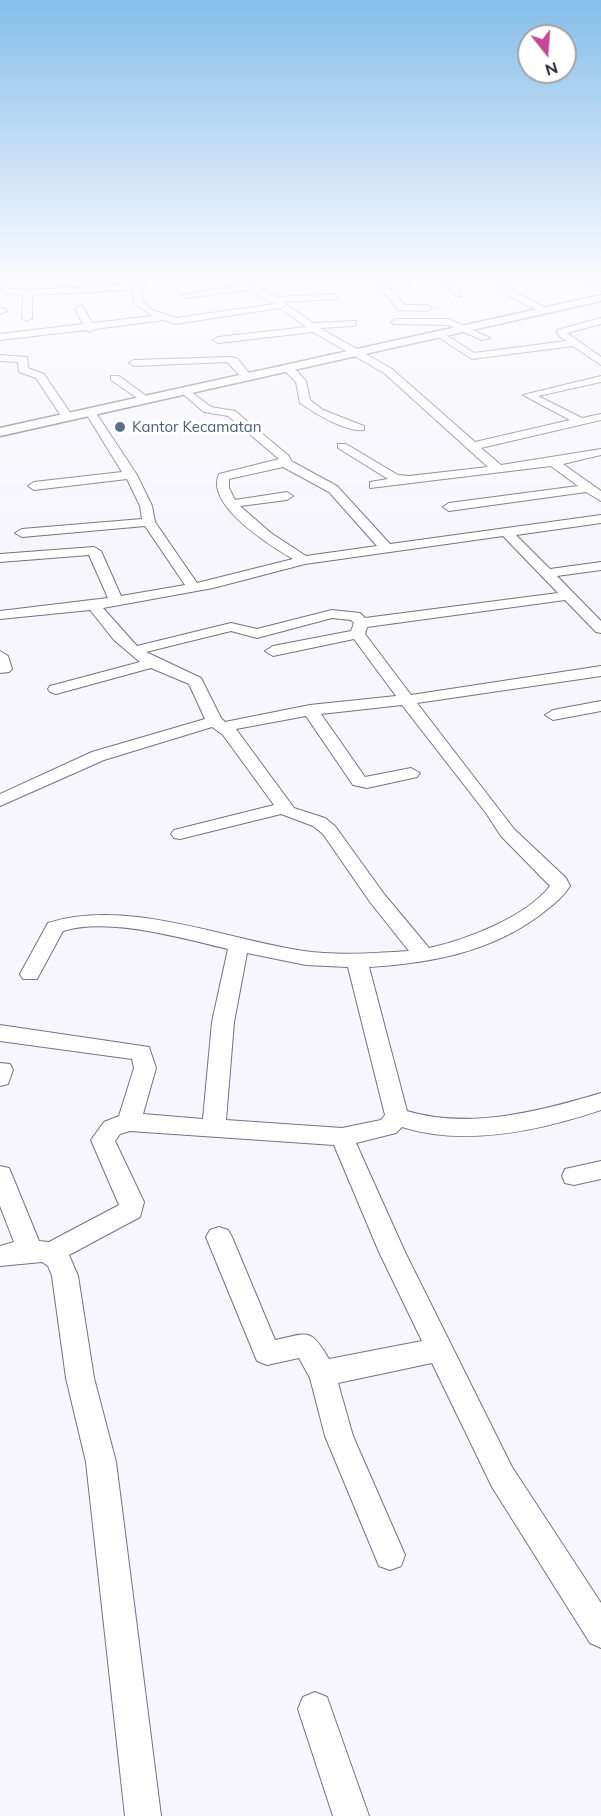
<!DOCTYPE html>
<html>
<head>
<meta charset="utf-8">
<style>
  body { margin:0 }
  #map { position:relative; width:601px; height:1816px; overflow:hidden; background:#f7f6fd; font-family:Mulish,sans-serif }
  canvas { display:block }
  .north { position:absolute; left:517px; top:24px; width:60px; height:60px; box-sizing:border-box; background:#fff; border:2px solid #a4a2a7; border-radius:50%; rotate:163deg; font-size:16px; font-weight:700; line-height:24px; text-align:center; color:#1b1723 }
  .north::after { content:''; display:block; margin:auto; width:21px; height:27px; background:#c44898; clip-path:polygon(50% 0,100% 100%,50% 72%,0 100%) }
</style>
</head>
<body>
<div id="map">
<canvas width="601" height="1816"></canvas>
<div class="north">N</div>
</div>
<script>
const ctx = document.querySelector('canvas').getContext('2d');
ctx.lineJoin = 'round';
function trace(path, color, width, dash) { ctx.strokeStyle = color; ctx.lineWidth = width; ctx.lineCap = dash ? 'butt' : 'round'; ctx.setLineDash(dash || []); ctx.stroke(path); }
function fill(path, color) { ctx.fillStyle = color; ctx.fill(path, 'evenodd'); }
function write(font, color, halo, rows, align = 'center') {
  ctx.font = font + ' Mulish,sans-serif'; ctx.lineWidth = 6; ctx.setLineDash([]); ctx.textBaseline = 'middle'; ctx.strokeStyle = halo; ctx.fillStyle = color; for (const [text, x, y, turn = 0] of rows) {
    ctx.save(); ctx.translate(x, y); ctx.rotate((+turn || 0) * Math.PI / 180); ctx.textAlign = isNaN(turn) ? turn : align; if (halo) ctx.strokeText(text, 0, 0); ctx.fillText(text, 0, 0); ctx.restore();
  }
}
const minor = new Path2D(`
  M138,280H146L141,287L142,300L152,310L176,318L274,304L249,290L185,298L181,295L241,285L234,280H244L276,297L337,294V298L334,299L283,302L313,323L356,321V325L353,326L320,328L392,369L475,442L570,420L523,395L601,376V382L538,396L582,418L601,414V420L481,448L501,465L601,449V455L563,464L601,491V501L586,492L449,511L443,507L449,503L578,486L551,466L370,488V482L388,479L338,448V444H346L398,475L409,476L488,467L384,373L313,332L218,343L213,340L218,337L306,327L280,308L175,324L164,320L95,329L90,332L86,330L0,340V334L83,324L75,309L80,306L83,307L92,323L153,316L134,303L133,290L32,295V318L27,321L22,318L23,295L3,293L0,281L9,289L28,290L134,284Z
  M373,280H381L405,305H427L432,308L427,311L399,310Z
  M384,280H412C406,284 390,284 384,280Z
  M441,280H449L461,292V296H455Z
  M492,280H501L515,292L551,311L543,313L509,296Z
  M579,280H590L601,285V291Z
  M0,308L5,309L7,311L0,314Z
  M601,318V324L567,333L601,357V365L573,346L472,359L435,335L443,333L474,353L566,341L557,334V330Z
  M396,319H449L490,338L482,340L448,325L393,324L391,322Z
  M0,355L27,357L28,368L44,374L73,417L71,419H63L36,378L19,372L18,362L0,361Z
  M232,357L238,359L252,377L251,379H243L227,362L134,366L129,363L134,360Z
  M284,366H292L306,381L310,400L323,410L364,426V430C347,433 314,413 300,403L296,382L284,370Z
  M111,376H119L152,400L143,402L111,380Z
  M186,388L211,407L235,411L289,456L291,461L337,486L390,544L601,515V523L516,535L550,569L601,562V570L557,576L601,621V633L596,632L565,600L367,627L365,634L411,695L601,666V676L417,703L514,829L566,878L570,886C562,899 551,906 540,915C489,953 430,963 369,967L407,1111C469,1130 541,1111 601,1093V1110C539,1131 465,1147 402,1127L396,1133L356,1143L405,1252L512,1467L601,1603V1648L590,1643L492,1487L432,1363L338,1383L353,1436L405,1555L401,1566L390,1570L379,1566L325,1436L310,1378L299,1358L267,1365L257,1361L206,1237L210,1230L219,1227L228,1230L232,1237L275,1340C309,1333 310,1327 329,1359L422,1341L379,1252L334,1145L130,1131L120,1134L115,1141L144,1202L140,1217L69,1255L78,1276L94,1378L116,1462L161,1816H125L86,1462L66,1378L52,1276L48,1266L42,1262L0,1266V1246L14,1242L0,1206V1166L9,1168L12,1175L39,1241L49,1242L119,1205L91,1140L104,1122L119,1116L134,1068L132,1059L0,1041V1025L149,1047L156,1068L143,1114L203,1119L212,1022L228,949C181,938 109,917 63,931L37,979H23L20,974L48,923C128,898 223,939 304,951C338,956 374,953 409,951L370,902L323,834L313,826L281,814L180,839L174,838L171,834L174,830L274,805L223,735L212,727L104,760L0,806V794L92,752L205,719L189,684L151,668L56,694L50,692L48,689L50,686L140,662L114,640L90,610L0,619V611L108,598L89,555L0,562V554L94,547L101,551L121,596L185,585L145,526L22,537L15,533L22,529L142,519L140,506L127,479L34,490L28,486L34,482L122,472L85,412L86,410H94L137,475L152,506L155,522L197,583L293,559C269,545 205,505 219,474L279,459L228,416L204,412L182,393L181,391ZM283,467L329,492L377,546L306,556L271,533L240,506L287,500L293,496L287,492L235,500L229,488V479ZM503,536L558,593L365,618L360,613L332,610L257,629L231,623L137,646L103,608L213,588L305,564ZM332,618L351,620L354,623L351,631L273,646L265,651L273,656L354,639L396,696L310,705L225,722L221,718L201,678L146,652L231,631L257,638ZM402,705L486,813L501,836L550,886C526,917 466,940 429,948L384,894L335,826L325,818L294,808L236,729L306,716L353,785L367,788L417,777L420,773L411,768L365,777L321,714ZM247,953L306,965L348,967L385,1115L381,1120L342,1128L226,1120L234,1022Z
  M0,651L8,656L12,669L9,672L0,673Z
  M601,701V711L553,720L545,715L553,710Z
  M0,1063L10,1064L13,1070L8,1084L0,1086Z
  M601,1161V1179L574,1185L565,1183L562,1176L565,1169Z
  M315,1692L327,1697L369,1816H333L298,1709L303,1697Z`);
const tertiary = new Path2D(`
  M601,295V301L0,436V428Z`);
const markers = [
  [120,427,6,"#5c6f8a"]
];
const farServicenames = [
  ["Kantor Kecamatan",132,427]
];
trace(minor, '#776f8d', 2);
trace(tertiary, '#776f8d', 3);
fill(minor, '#fff');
fill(tertiary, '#fff');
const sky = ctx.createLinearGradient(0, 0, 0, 534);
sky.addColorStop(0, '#85beea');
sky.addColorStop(0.52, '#fbfbfe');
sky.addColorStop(1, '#fbfbfe00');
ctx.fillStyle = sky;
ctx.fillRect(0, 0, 601, 534);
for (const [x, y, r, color] of markers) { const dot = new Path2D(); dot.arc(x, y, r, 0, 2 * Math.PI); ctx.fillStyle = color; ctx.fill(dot); trace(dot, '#fff', 2); }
write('15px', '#4e5e75', '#fff', farServicenames, 'left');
</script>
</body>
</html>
